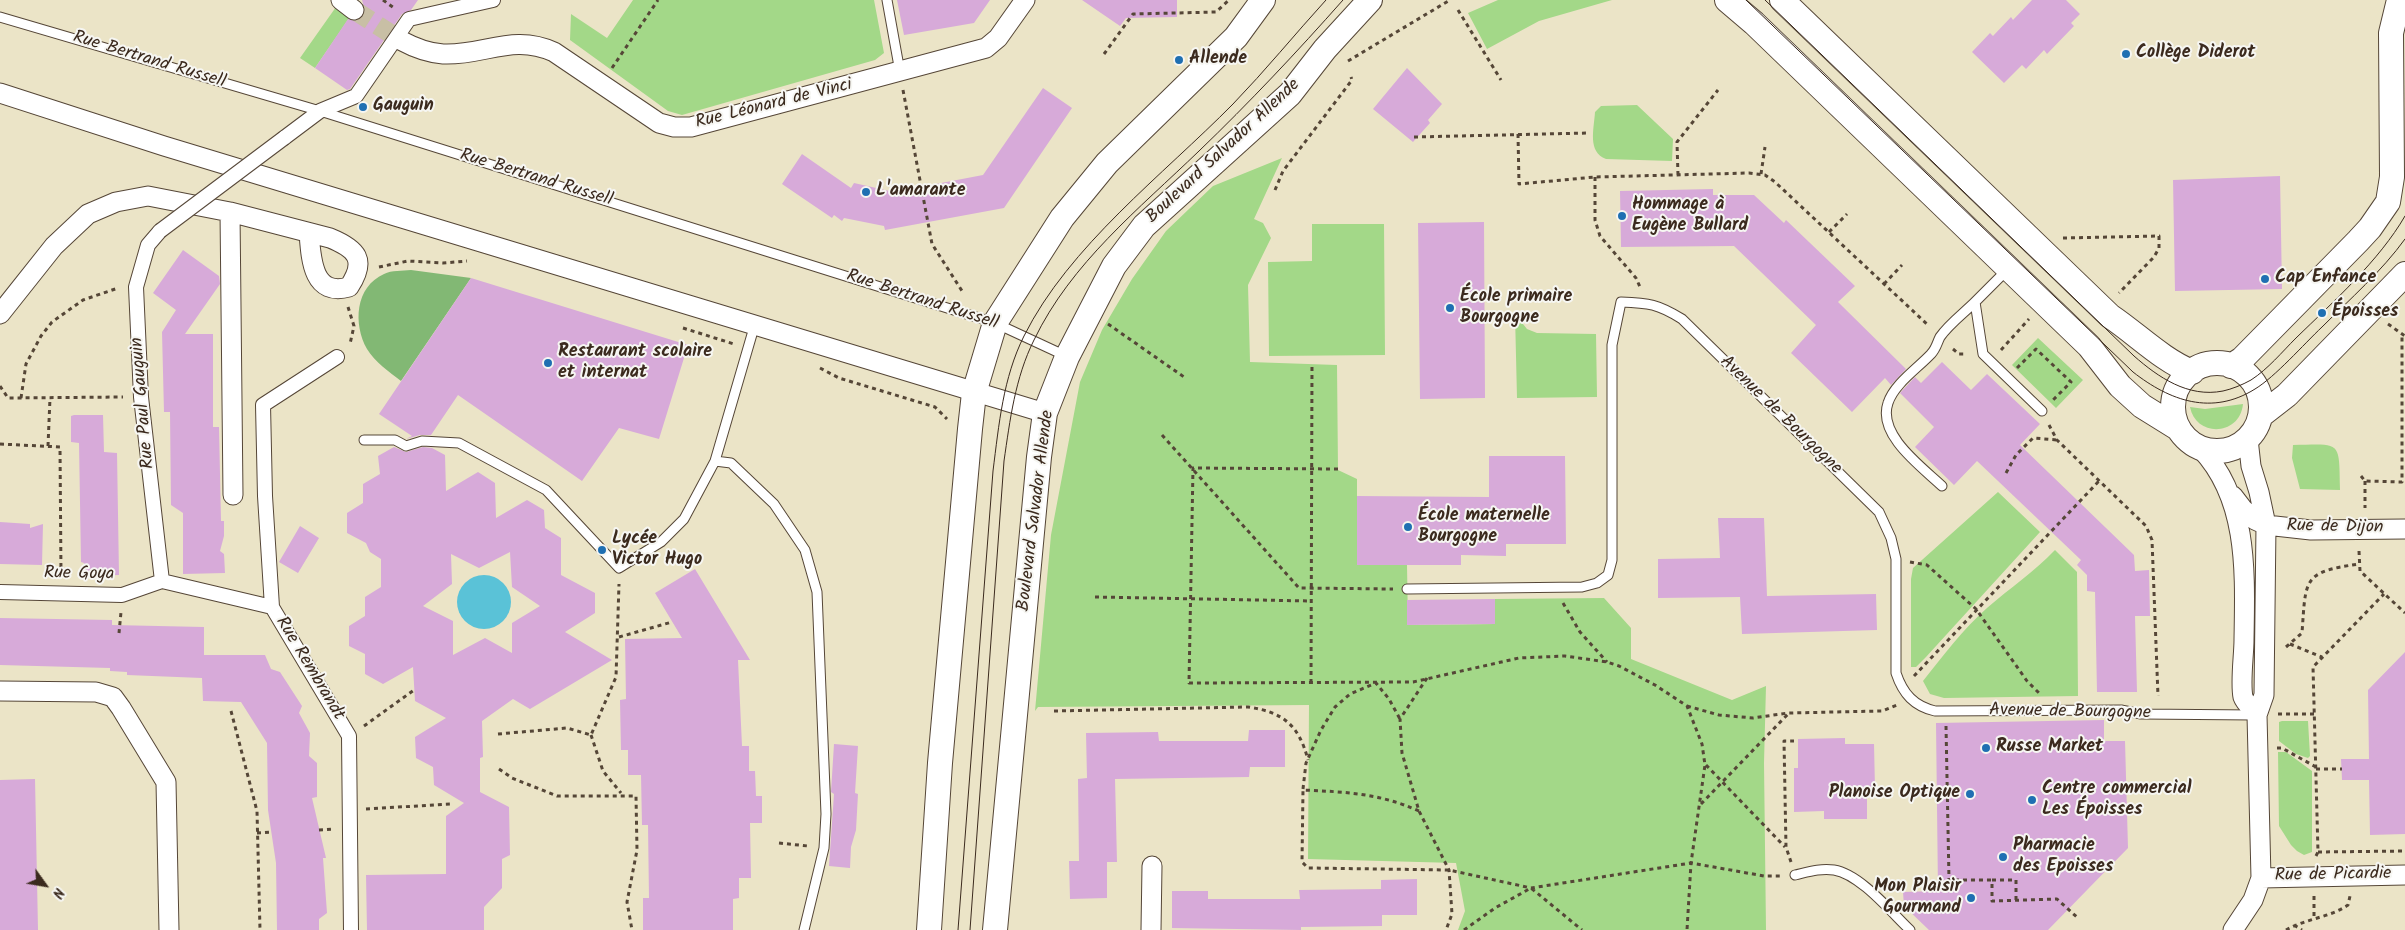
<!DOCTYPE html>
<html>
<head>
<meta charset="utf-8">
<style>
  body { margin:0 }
  #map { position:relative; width:2405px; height:930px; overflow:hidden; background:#ebe4c7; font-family:Kalam,sans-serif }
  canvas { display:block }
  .north { position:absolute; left:20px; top:860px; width:50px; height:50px; -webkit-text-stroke:4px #f6f6f2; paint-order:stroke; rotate:122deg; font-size:14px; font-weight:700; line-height:20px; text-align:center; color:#3b2a1e }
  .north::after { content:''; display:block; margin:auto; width:18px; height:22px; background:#3b2a1e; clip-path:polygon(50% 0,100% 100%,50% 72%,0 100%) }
</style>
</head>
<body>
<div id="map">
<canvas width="2405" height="930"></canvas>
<div class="north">N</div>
</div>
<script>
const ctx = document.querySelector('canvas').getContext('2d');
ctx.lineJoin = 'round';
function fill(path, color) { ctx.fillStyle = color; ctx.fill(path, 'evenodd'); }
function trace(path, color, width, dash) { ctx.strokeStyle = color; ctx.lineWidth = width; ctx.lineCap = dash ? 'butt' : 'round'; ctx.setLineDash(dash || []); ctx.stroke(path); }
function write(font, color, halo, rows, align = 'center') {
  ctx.font = font + ' Kalam,sans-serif'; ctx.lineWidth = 4; ctx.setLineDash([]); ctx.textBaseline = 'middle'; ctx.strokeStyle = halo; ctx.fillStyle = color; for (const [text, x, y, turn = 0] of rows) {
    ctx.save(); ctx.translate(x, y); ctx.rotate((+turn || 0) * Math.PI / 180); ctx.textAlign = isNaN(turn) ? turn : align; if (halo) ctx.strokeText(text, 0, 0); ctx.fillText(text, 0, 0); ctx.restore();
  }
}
const green = new Path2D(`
  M633,0H874L884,53L875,60L682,115L668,111L570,40L571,14L607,38Z
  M1498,0H1612L1539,21L1487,49L1468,13Z
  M336,7L350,17L315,68L300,58Z
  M1637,105L1673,139L1672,161L1606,159C1587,152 1594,129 1595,112L1601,106Z
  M1282,158L1254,219L1263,223L1271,238L1248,285L1250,362L1337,365L1338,470L1357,479V564L1407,565L1408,625L1495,624V599L1604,598L1631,628V659L1732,700L1766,686L1764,763L1766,930H1458L1465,911L1456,863L1308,859L1309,705L1038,707L1035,711L1051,535L1080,382L1102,330L1132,279L1166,231L1213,186Z
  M1312,224H1384L1385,355L1269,356L1268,262L1312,261Z
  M1515,314L1527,329L1537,333L1596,334L1597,397L1517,398Z
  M2038,338L2083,380L2056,408L2012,365Z
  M2243,404C2240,436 2196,438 2190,407L2205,409Z
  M2293,445C2342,444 2339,440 2340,490L2300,489L2292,458Z
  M1998,492L2040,532L1926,657L1916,667H1911V579L1913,568Z
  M2055,550L2077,572L2078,696L1944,698L1930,694L1923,681C1943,656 1963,629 1987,608C2010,588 2034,572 2055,550Z
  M2282,721H2308L2310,756L2308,758L2296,754L2279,741V722Z
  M2278,752H2286L2312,771V852L2304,855L2297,851L2291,845L2279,826Z`);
const forest = new Path2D(`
  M411,270L471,278L401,381C389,372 375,362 367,349C353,324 355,287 384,274C392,270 402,271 411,270Z`);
const water = new Path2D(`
  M457 602a27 27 0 1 1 54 0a27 27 0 1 1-54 0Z`);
const building = new Path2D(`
  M362,0H418L411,10L402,14L350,89L347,90L315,68L348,19L358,21L363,16L365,11Z
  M897,0H990L974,23L904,35Z
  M1082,0H1177V17L1126,18L1120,26Z
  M2032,0H2066L2080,14L2071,23L2074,26L2047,54L2044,50L2026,69L2022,65L2004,83L1972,52L1990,33L1993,36L2011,17L2013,20Z
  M1407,68L1442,104L1428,120L1430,123L1413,142L1373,109Z
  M1043,88L1072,108L1004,208L885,230L884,226L844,218L842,221L834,215L832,218L782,184L802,154L851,188L854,183L894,192L983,175Z
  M2280,176L2282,289L2175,291L2173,180Z
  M1713,189V195H1754L1784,223L1786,220L1855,286L1838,302L1906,369L1891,385L1885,378L1852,412L1791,353L1816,325L1734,246L1621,247L1620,191Z
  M1484,222L1485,398L1420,399L1418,223Z
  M183,250L219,276L220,284L185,334H213V427H219L221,521H224V536L220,551L224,554L225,573L183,574V513L171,505L170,412H164L162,332L176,310L153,293Z
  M471,278L688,345L659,439L619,428L582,481L458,395L431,435H420L406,439L412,436L379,414Z
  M1942,362L1971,390L1987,374L2040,424L2020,445L2134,555L2135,571L2149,570L2150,616H2135L2137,692H2097L2095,592L2087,591V575L2077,565L2081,560L1977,461L1954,485L1915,447L1934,427L1900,393L1915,377L1921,383Z
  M74,415H103L104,452L117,453L119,575L83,576L84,563L81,562L79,443L71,442V416Z
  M394,447L406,452L423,447L432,448L445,455L446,491L478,472L495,483L496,518L527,500L544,510L545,528L561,538V575L595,593V613L565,632L612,660L530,709L513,699L482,721L483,757L480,758V792L509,807L510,855L502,859V888L484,907V930H367L366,875L446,874V816L464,803L434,785L433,767L416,758L415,737L446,718L415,701L413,667L383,684L365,674V654L349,646V626L365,616V597L381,587V559L370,552L366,543L347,533V513L363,503V484L380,474L378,456ZM510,552L512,587L540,606L512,623V653L485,638L453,655V621L423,606L452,584L451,554L479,568Z
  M1489,456H1565L1566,544H1506V556L1461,555V565H1357V496L1489,497Z
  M1718,518H1764L1767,596L1876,594L1877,630L1742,634L1740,597L1658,598V559L1720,558Z
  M0,522L30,524V528L43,524L42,565L0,564Z
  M300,526L319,538L298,573L279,562Z
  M695,569L750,660H738L742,746H749V771H755L756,796H762V823H750L751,878H739V898L733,899V930H643V898H649L648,825H642L641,775H628V750H621L620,700L626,699L625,639L682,638L655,593Z
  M1495,599V624L1407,625V600Z
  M0,618L112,620V625L204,627V655H265L271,669L280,672L302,706L299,713L310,733L309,756L317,763V797L312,798L326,858H323L327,913L319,919V930H277L276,863L268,810L267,743L241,702L203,701L202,678L127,675V672L110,671V668L0,665Z
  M2405,652V834L2370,835L2369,780H2342L2341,759H2369L2368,690Z
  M2104,720V741H2125L2128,848L2048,930H1929L1904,906L1903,892L1938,891L1936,723Z
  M1249,730H1285V767H1250L1249,777L1115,779L1117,862H1107V898L1070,899L1069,861H1079L1078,779L1087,778L1086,733L1158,732L1159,741H1248Z
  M1845,738V744H1874L1875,789H1867V819H1824V811L1794,812V768H1798V739Z
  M834,744L858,746L855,793L858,794L856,830L851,847L850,868L829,866L834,794L831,792Z
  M35,779L38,930H0V780Z
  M1417,879V915H1382V926L1301,927V930L1172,928V891H1208V899H1300L1299,890L1381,889V880Z`);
const minorTunnel = new Path2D(`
  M354,10L402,41`);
const path = new Path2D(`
  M383,0L394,8
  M1458,10L1501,80
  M1104,54L1133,14L1216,12L1229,0
  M1348,61L1450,0
  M612,68L658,0
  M903,90L932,244L964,294
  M1518,134L1519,184L1595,177L1749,173L1765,175L1775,182L1928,325
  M1414,137L1588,133
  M1761,174L1765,147
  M1678,175L1677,142L1718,90
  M1595,177V220L1600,236L1636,278L1640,287
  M1275,190L1283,171L1352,80L1351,77
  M1829,232L1847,214
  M2063,238L2159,236V248L2154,257L2119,293
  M379,267L408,261L443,263L467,261
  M1884,284L1902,265
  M348,307L354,326L350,344
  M1108,324L1184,377
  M2388,324L2405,336
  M683,328L734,344
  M1953,349L1959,354H1967
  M2001,350L2029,319
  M820,368L839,378L935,407L947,419
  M2017,368L2036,349L2071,382L2053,400
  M0,386L8,398L123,397
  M21,398L26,364L41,336L52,322L83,300L118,288
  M2049,425L2057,440L2146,526L2152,540L2158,696
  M1162,435L1299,588L1393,589
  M0,444L60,447L61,575
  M48,446L50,398
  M1338,469L1193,468L1189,683L1413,682L1519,658L1565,656L1607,662L1619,666L1655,685L1687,706L1702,744L1705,765L1691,863L1687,930
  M2006,473L2016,455L2033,438L2057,440
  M2361,476L2365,481L2402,482V336
  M2365,481V508
  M2359,551L2360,571L2405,613
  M1910,562L1927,565L1976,609L2027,681L2041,695
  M1095,597L1311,601
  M1563,603L1580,632L1607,662
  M119,633L121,612
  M619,637L672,622
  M2290,644L2322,657
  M2286,647L2302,633C2306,579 2302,572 2359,564
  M1914,676L2099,481
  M1427,678L1400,719L1402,753L1419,811L1449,870L1452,914L1446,930
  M1311,683L1312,364
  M1687,706L1719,715L1753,718L1788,713L1882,711L1897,705
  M231,711L257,811L260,930
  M1054,711L1248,707C1283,712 1299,725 1308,760
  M2278,714H2315
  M364,726L414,690
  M1946,726L1949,880H1992
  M498,734L567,728L591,735L616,677L619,584
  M591,735L603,771L621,793
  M2277,748H2282L2316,767
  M1706,765L1785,847
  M499,769L512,778L557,796H636L637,850L627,902L632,930
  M2316,769H2342
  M1303,789L1306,763L1321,730L1335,707L1350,694L1376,683L1389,699L1400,719
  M1701,804L1788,714
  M366,809L450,804
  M1419,811C1379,793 1345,792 1303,790L1302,862L1308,868L1449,870L1531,888L1691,863L1764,876H1780
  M319,830L333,829
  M257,833L271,832
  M779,843L808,846
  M2318,852L2405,851
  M2316,856L2318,852L2313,667L2384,594
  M1791,862L1786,847L1784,741H1794
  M2314,896V917
  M2016,900V880H1992V901L2057,899L2079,919
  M2294,925L2302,930
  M1464,930L1495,908L1531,888L1582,930
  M2286,930C2305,919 2331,917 2348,905L2350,896`);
const service = new Path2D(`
  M887,0L900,72
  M0,17L320,111L995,323L1066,356
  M1975,302L2009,268
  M364,440H395L406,446L422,441L459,443L546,490L619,568L661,542L684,519L715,461L731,463L774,504L805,550L817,592L826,814L824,848L804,930
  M715,461L755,324
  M1942,486C1922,467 1877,435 1888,403C1894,384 1918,368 1931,354C1936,349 1937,343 1940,337C1949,324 1964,313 1975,302L1983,354L2042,411
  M1407,589L1582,587L1597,583L1608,575L1612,560V345L1621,302C1649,303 1658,304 1682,319L1879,512L1891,538L1896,559V673C1903,694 1914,706 1935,711L2121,710L2141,714L2254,715
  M1795,875C1808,872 1820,868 1834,870C1860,874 1891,912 1910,930`);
const pedestrian = new Path2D(`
  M284,138L320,111L356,96L409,19L493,0
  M160,231L148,245L136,287L141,397L162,581
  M337,357L263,405L265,496L272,607L349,736L351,930
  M0,592L122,595L162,581L272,607`);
const minor = new Path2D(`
  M341,0L354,10
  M402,41C415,48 429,53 443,54C484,56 513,33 554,52L659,123L674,127H691L986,48L998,38L1025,0
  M0,93L164,146L1045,413
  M230,212L233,495
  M0,314L54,246L88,214L116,202L148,196L230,212L330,238C357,249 367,260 349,287C313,297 311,260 309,233
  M2201,449C2249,500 2245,574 2244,640C2244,655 2240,682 2243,697C2245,703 2253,710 2257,715
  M2233,496L2243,509L2255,520L2266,525L2311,530L2405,529
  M0,691L96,692L113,697L121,708L166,782L169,930
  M2261,878L2405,875
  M1151,930L1152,866
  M2233,930L2253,900L2261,878L2257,715L2264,695L2266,525L2259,492L2251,466L2248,439`);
const tertiary = new Path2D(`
  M1727,0L1754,23L2089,346L2120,386L2142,406L2179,429
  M1782,0L2110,316C2137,334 2162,360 2192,372
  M2173 407a44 44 0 1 1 88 0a44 44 0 1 1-88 0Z
  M2231,366L2242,359L2358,241L2370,228L2388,202L2392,177L2391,33L2399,0
  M2260,416L2287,395L2405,274
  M929,930L940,763L970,429L974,393L995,323L1062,218L1107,163L1236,37L1263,0
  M995,930L1039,457L1045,413L1067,357L1114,266L1144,226L1290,94L1325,49L1370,0`);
const tram = new Path2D(`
  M1746,0L2133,372C2170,401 2212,416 2255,389C2275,377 2304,344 2322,327C2350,299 2382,271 2405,239
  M1765,0L2134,356C2158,377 2188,398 2223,391C2232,389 2242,385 2251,380C2268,369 2282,352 2296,338C2333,302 2379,261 2405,216
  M958,930L993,471C999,424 1003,378 1024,336C1069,246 1163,175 1233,104C1265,71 1295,34 1326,0
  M970,930L1004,461C1010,420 1015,378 1034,340C1071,263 1139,209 1199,151C1249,103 1297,52 1343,0`);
const pedestrianBridge = new Path2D(`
  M160,231L284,138`);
const markers = [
  [2126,54,5,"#1f6fb2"],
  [1179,60,5,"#1f6fb2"],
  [363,107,5,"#1f6fb2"],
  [866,192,5,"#1f6fb2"],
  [1622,216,5,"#1f6fb2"],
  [2265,279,5,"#1f6fb2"],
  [1450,308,5,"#1f6fb2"],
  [2322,313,5,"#1f6fb2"],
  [548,363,5,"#1f6fb2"],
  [1408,527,5,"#1f6fb2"],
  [602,550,5,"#1f6fb2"],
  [1986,748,5,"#1f6fb2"],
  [1970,794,5,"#1f6fb2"],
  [2032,800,5,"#1f6fb2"],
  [2003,857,5,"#1f6fb2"],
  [1971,898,5,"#1f6fb2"]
];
const poiNames = [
  ["Collège Diderot",2136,54],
  ["Allende",1189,60],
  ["Gauguin",373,107],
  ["L'amarante",876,192],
  ["Hommage à",1632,206],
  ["Eugène Bullard",1632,227],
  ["Cap Enfance",2275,279],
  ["École primaire",1460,298],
  ["Bourgogne",1460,319],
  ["Époisses",2332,313],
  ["Restaurant scolaire",558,353],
  ["et internat",558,374],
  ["École maternelle",1418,517],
  ["Bourgogne",1418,538],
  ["Lycée",612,540],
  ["Victor Hugo",612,561],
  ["Russe Market",1996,748],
  ["Centre commercial",2042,790],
  ["Les Époisses",2042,811],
  ["Planoise Optique",1960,794,"right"],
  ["Pharmacie",2013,847],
  ["des Epoisses",2013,868],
  ["Mon Plaisir",1961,888,"right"],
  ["Gourmand",1961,909,"right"]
];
const streetNames = [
  ["Rue Bertrand Russell",149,61,17],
  ["Rue Léonard de Vinci",774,105,-14],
  ["Boulevard Salvador Allende",1224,152,-43],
  ["Rue Bertrand Russell",536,179,17],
  ["Rue Bertrand Russell",922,301,18],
  ["Rue Paul Gauguin",144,403,-95],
  ["Avenue de Bourgogne",1780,416,44],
  ["Boulevard Salvador Allende",1037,511,-83],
  ["Rue de Dijon",2335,528,1],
  ["Rue Goya",79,575,1],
  ["Rue Rembrandt",309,669,59],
  ["Avenue de Bourgogne",2070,713,1],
  ["Rue de Picardie",2333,876,-1]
];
fill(green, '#a3d888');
fill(forest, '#82b874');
fill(water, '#5ac2d7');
fill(building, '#d7aad9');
trace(minorTunnel, '#c8bfa5', 19, [19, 9]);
trace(service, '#554637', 11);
trace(pedestrian, '#554637', 16);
trace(minor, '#554637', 21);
trace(tertiary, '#554637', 26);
trace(path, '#554637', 3, [4, 4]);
trace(service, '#fff', 9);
trace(pedestrian, '#fff', 14);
trace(minor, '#fff', 19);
trace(tertiary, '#fff', 24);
trace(tram, '#3b2a1e', 1);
trace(pedestrianBridge, '#554637', 16, []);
trace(pedestrianBridge, '#fff', 14);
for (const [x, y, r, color] of markers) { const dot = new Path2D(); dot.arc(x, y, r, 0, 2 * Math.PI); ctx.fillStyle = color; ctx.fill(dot); trace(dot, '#f6f6f2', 2); }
write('bold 18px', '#3b2a1e', '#f6f6f2', poiNames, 'left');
write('18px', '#3b2a1e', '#f6f6f2', streetNames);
</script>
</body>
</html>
